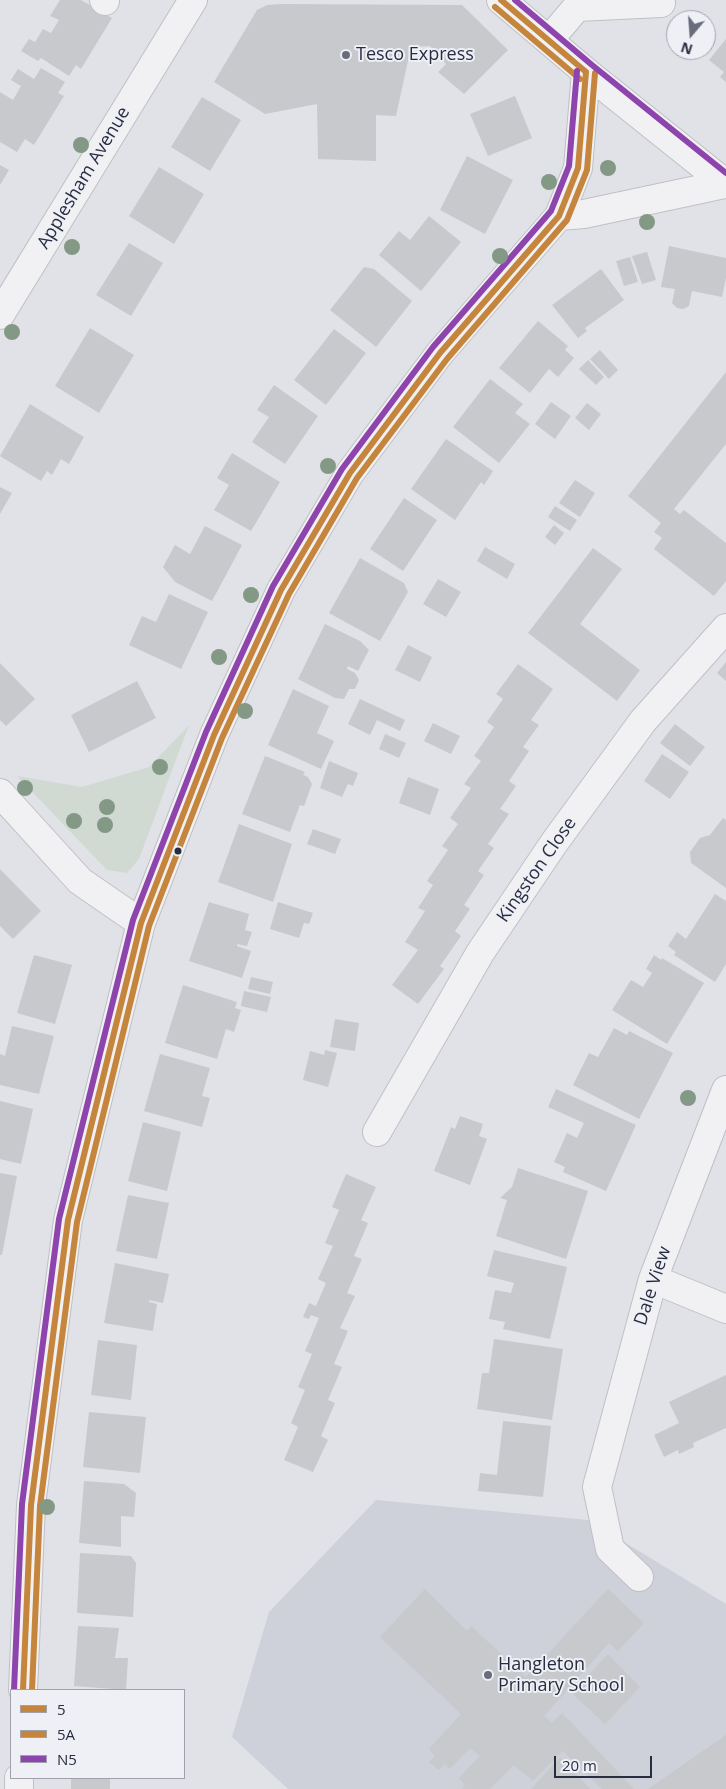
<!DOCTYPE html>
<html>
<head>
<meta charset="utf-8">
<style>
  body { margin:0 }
  #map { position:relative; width:726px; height:1789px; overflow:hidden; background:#e1e2e7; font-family:"Open Sans",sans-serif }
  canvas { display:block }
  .legend { position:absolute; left:10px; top:1689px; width:175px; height:90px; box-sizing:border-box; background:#eff0f6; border:1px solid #9fa2ad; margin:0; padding:6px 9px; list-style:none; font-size:15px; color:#282d40 }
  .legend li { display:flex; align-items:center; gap:10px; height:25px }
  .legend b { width:25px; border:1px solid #9fa2ad }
  .north { position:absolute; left:666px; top:10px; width:50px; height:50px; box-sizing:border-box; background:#eff0f6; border:1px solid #9fa2ad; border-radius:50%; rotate:198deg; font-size:14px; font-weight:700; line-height:20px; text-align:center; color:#282d40 }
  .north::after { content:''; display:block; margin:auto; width:18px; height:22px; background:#696c7a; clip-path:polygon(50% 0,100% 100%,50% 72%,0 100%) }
  .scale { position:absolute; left:554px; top:1756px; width:98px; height:22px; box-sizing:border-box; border:2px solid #282d40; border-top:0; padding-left:6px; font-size:15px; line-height:18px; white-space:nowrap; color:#282d40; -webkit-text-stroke:4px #eff0f6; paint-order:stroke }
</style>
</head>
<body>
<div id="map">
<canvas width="726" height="1789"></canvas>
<ul class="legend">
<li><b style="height:6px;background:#c5853d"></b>5</li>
<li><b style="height:6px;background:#c5853d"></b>5A</li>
<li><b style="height:6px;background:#8e44ad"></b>N5</li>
</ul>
<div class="north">N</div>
<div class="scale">20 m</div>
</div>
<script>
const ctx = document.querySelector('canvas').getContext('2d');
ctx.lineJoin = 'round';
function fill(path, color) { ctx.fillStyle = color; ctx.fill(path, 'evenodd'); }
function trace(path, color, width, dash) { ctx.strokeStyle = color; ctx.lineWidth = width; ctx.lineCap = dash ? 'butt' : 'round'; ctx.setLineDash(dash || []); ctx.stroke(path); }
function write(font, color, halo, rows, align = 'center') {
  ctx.font = font + ' "Open Sans",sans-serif'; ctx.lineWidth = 4; ctx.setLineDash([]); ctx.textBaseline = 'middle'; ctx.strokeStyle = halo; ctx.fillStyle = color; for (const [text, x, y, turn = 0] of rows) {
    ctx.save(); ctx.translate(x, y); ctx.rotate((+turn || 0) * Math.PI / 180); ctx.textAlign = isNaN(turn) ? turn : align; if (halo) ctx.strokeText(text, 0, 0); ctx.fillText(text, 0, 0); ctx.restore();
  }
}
const built = new Path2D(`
  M376,1500L588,1520L726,1604V1789H288L232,1737L269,1612Z`);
const green = new Path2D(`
  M189,725L139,859L127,873L107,870L17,776L82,787L149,767Z`);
const building = new Path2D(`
  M60,0H81L112,18L81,69L76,65L69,76L41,58L38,61L21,51L29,39L35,42L43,29L51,33L59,20L50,16Z
  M282,4L462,5L508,50L464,94L438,72L446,64L430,46L411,47L396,116L376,115V161L318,159L317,104L265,114L214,82L257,10L267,5Z
  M726,39V82L720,77L724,72L709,60Z
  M41,68L65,82L58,93L64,96L34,145L25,139L17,152L0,142V92L13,100L21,86L11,80L18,69L34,79Z
  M515,96L532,138L488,156L470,114Z
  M202,97L241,120L210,171L171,147Z
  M467,156L513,180L485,234L440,210Z
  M0,165L9,170L0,185Z
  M159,167L204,194L174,244L129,216Z
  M429,216L461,242L421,291L379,255L399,231L410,240Z
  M129,243L163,263L131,316L96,295Z
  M669,246L726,258V278L722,297L692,291L689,306L683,309L677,308L672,303L675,289L661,287Z
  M647,252L656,280L642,284L632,256Z
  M630,257L638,282L624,286L616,261Z
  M364,267L374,269L412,301L376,347L330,310Z
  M601,269L624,300L585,328L587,331L578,338L552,305Z
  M538,321L568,346L565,350L574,358L558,377L549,369L530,393L499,368Z
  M90,328L134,355L99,413L55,386Z
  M334,329L366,353L326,405L294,380Z
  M600,350L618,370L609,379L590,359Z
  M588,360L604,377L596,385L579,369Z
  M726,372V444L674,509L680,514L684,510L726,543V581L714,596L654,549L662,538L654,532L661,523L628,496Z
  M490,379L523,404L515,413L530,424L499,463L453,427Z
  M274,385L318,416L285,464L252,442L269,417L257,410Z
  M551,402L571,416L555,439L535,424Z
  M587,403L601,414L589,430L575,418Z
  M30,404L84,437L69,464L61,459L52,475L47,471L41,481L0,456Z
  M446,439L493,471L484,485L481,482L455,520L411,489Z
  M232,453L280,482L251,531L214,510L229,485L217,478Z
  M575,480L595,493L580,517L559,503Z
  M0,487L12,493L0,514Z
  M404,498L437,520L403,571L370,549Z
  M555,506L577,520L570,531L548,517Z
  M554,525L564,533L555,545L545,537Z
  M205,526L242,545L212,601L175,582L163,567L175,545L190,554Z
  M485,547L515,564L507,579L477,561Z
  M593,548L622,569L580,624L640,670L617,701L528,633Z
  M360,558L404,583L408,592L380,641L329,613Z
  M438,579L461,592L446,617L423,604Z
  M169,594L208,612L181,669L129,645L142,616L156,622Z
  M325,624L360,641L369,650L358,671L348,666L347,669L355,673L359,680L355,689H349L344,699L335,698L298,679Z
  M408,645L432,657L420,682L395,670Z
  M726,662V681L717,673Z
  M0,663L35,699L6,726L0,720Z
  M518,664L553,689L531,720L539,725L523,747L529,751L509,781L516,786L500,809L509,814L488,844L494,848L478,871L484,875L464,905L470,909L455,931L461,936L440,966L444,969L418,1004L392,985L418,950L405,942L425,911L418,908L433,885L427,881L448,850L442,846L458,824L450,818L471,788L464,784L481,761L474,756L494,727L487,722L503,699L496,694Z
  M137,681L156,718L89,752L71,715Z
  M293,689L329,706L317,733L334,741L321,769L268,745Z
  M360,699L405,720L400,731L377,720L370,735L348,724Z
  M433,723L460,736L451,754L424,741Z
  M675,724L705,747L690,766L660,743Z
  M385,734L406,743L399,758L379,749Z
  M662,754L689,772L670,799L644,781Z
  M265,756L305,772L303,775L308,777L312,784L304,806L300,805L290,832L242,814Z
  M329,761L358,773L353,786L348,784L342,797L320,788Z
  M408,777L439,789L430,815L399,803Z
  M723,818L726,820V888L691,863L690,852L700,838L710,835Z
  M239,824L292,844L273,902L218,882Z
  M313,829L341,839L335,854L307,844Z
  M0,869L41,911L13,939L0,926Z
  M715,894L726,901V964L715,982L674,955L676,952L668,946L677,932L686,939Z
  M209,902L249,914L245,930L252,932L247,946L237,944V946L251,951L242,978L189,961Z
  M278,902L313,913L309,924L304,923L299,938L270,929Z
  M34,955L72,965L55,1024L17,1013Z
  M654,955L661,960L662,958L704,983L667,1044L612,1010L631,980L643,987L652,973L646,969Z
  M251,977L273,982L270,994L248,989Z
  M183,985L237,1002L235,1008L241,1010L234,1032L226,1029L217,1059L165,1043Z
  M244,991L271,997L267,1012L241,1006Z
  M335,1019L359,1023L355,1051L330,1047Z
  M12,1026L54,1036L39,1094L0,1085V1054L5,1056Z
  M614,1028L627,1035L629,1031L673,1053L639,1119L573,1085L589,1053L598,1057Z
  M325,1050L337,1053L328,1087L303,1080L310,1051L324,1055Z
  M160,1054L210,1068L202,1096L210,1098L202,1127L144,1111Z
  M556,1089L636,1125L606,1191L563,1172L565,1167L554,1162L567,1133L577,1138L584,1123L548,1107Z
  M0,1101L33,1109L21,1164L0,1159Z
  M460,1116L483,1124L479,1136L487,1139L470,1185L434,1171L451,1127L455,1129Z
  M143,1122L181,1132L167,1191L128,1181Z
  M518,1168L588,1191L566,1259L496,1236L507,1200L500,1198L512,1187Z
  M0,1173L17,1176L2,1255H0Z
  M346,1174L376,1187L361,1220L368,1223L354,1256L362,1259L347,1293L355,1296L340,1328L348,1331L334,1364L342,1367L328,1400L335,1403L321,1436L328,1440L313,1472L284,1460L298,1427L291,1423L305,1390L298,1387L312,1354L305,1351L319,1318L311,1315L309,1319L303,1317L309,1303L316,1306L326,1283L318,1279L333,1246L325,1243L339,1210L332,1207Z
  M128,1195L169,1203L157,1259L116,1251Z
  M494,1250L567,1267L550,1339L503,1329L505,1322L489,1319L495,1290L511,1293L514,1283L487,1276Z
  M115,1263L169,1274L163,1303L149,1300V1302L157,1304L153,1331L104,1323Z
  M494,1339L563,1349L552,1420L477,1409L482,1373H489Z
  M98,1340L137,1345L131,1400L91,1395Z
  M726,1375V1428L693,1443L694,1447L679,1454L678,1450L664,1457L654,1435L679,1423L669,1402Z
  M89,1412L146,1417L140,1473L83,1467Z
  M503,1421L551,1426L543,1497L478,1491L480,1473L497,1475Z
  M84,1481L124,1484L136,1493L134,1517L121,1516V1547L79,1543Z
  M80,1553L131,1556L136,1563L133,1617L77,1613Z
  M425,1589L467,1631L471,1626L526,1677L608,1589L644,1623L618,1651L609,1643L544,1716L552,1723L562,1713L634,1789H602L563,1751L533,1781L514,1765L490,1789H462L465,1785L459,1778L480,1756L470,1748L450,1769L444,1764L439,1770L429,1762L435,1756L429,1749L461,1714L380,1637Z
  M78,1626L119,1628L115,1658H128L126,1690L74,1686Z
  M608,1654L640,1687L605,1724L572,1693Z
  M726,1735V1789H648Z
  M560,1757L590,1789H531Z
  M71,1778H110V1789H71Z`);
const minor = new Path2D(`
  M104,0L105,1
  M501,0L586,72L726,184
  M549,40L577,7L661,3
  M559,216L584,214L725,184
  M0,315L193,0
  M0,793L80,881L141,923
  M377,1132L480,953L554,843L643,721L726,628
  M653,1279L726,1309
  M639,1577L610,1549L597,1487L653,1279L726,1090
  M23,1690L31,1505L68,1220L141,923L214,735L281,590L350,473L440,353L559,216L578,168L586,72
  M19,1789V1778`);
const bus1 = new Path2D(`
  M501,0L586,72
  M23,1690L31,1505L68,1220L141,923L214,735L281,590L350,473L440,353L559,216L578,168L586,72`);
const bus2 = new Path2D(`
  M495,7L580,79
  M32,1690L40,1506L77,1222L149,926L222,738L289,594L357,478L447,359L567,220L587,170L595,73`);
const bus3 = new Path2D(`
  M515,0L592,65L726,173
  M14,1690L22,1504L59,1219L133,920L206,732L273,586L342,469L433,347L551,211L569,166L577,71`);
const trees = [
  [81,145],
  [608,168],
  [549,182],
  [647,222],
  [72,247],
  [500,256],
  [12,332],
  [328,466],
  [251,595],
  [219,657],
  [245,711],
  [160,767],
  [25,788],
  [107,807],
  [74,821],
  [105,825],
  [688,1098],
  [47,1507]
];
const markers = [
  [346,55,5,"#696c7a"],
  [178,851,4.5,"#282d40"],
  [488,1675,5,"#696c7a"]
];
const poiNames = [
  ["Tesco Express",356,55],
  ["Hangleton",498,1665],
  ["Primary School",498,1686]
];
const streetNames = [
  ["Applesham Avenue",84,178,-59],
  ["Kingston Close",537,870,-55],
  ["Dale View",653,1286,-72]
];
fill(built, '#cfd1da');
fill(green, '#d0dad2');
fill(building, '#c7c9cd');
trace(minor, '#bfc0c5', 30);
trace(minor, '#f1f1f3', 28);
trace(bus1, '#c5853d', 6);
trace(bus2, '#c5853d', 6);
trace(bus3, '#8e44ad', 6);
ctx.fillStyle = '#839885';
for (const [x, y] of trees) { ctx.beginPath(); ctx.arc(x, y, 8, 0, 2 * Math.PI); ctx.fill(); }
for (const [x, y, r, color] of markers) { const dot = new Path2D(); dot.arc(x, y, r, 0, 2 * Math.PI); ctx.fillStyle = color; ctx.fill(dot); trace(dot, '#eff0f6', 2); }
write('18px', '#282d40', '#eff0f6', poiNames, 'left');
write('18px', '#282d40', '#eff0f6', streetNames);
</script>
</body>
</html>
